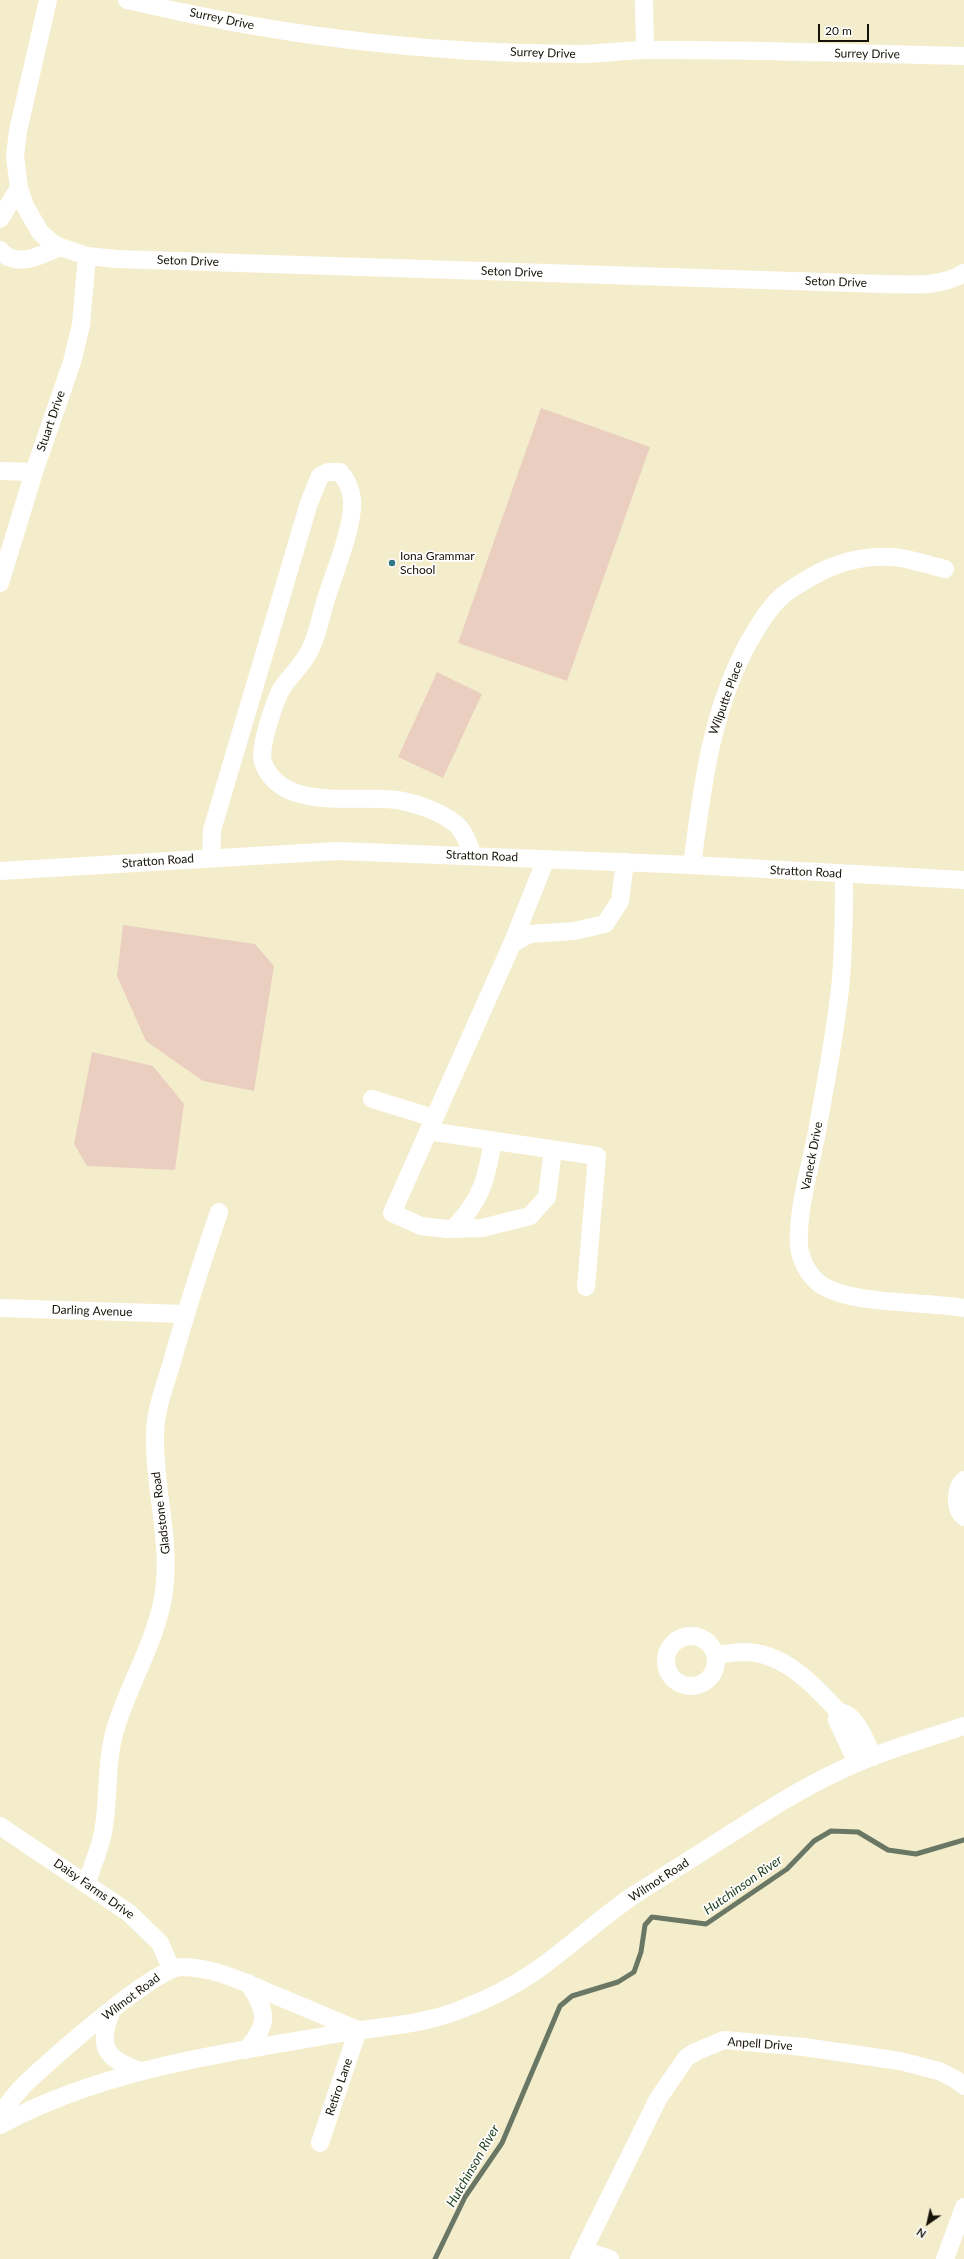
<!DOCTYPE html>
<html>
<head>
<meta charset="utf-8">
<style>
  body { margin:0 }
  #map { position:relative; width:964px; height:2259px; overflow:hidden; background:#f4edcc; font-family:Lato,sans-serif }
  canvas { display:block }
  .north { position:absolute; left:908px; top:2203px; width:40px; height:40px; -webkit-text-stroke:3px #fff; paint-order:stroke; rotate:214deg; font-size:11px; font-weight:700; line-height:16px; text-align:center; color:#161308 }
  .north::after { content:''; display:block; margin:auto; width:14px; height:18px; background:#161308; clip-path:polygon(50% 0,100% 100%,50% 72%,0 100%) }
  .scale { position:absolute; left:818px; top:24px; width:51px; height:18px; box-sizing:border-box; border:2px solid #161308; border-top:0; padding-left:5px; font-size:12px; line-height:14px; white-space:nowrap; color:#161308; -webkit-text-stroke:3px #fff; paint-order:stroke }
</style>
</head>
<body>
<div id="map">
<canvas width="964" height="2259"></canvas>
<div class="north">N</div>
<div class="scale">20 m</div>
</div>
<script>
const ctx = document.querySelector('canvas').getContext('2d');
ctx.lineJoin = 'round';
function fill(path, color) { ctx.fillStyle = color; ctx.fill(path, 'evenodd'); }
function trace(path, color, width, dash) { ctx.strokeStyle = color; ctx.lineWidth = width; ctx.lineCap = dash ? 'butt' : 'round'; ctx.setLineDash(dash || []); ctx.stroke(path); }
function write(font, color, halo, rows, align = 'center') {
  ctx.font = font + ' Lato,sans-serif'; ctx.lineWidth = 3.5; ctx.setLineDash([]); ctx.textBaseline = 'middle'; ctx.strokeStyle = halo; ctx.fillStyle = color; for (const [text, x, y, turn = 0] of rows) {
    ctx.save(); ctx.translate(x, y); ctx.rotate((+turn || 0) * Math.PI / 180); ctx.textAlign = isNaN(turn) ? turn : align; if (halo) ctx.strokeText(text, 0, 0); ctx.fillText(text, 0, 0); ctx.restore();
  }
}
const green = new Path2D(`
  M541,408L650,447L567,681L458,643Z
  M437,672L482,694L443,778L398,757Z
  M123,925L255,944L274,966L254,1091L203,1081L146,1041L117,976Z
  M92,1052L153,1066L184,1104L175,1170L87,1166L74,1144Z`);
const stream = new Path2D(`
  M435,2259L465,2197L502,2143L560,2006L572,1996L618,1982L634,1972L641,1952L645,1925L652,1917L706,1924L787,1869L814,1841L831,1831L858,1832L888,1850L916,1854L964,1840`);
const minor = new Path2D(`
  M48,0L18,131L15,156L19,188L25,206L40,232L51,242L60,247L87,256L116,259L884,284C911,284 940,288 964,273
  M127,0C274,35 428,54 579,54C602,54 624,50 647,50C753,49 858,54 964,56
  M644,0L645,50
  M0,219L19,188
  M0,250C15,269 43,255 60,247
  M0,471L34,472
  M0,583L34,472L72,362L81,325L87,256
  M211,858L212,830L309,503L320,476L328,472H340C347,480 351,489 352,500C354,526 334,573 326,599C321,615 318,633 311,648C305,662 293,673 284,685C276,696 258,749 263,762C281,813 357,794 397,800C416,803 441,812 456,824C465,832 469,845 473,856
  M546,859L512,944L392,1213L421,1226L448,1229L482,1228L530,1216L547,1197L553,1150
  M692,865C702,790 710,717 745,649C755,631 766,611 781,597C790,589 801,583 811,577C835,563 864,555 892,557C909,558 928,565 945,569
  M0,871L338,851L692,865L964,880
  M844,874C844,913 844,951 840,989C835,1033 827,1077 819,1120C813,1160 797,1205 799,1245C800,1259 808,1275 820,1284C848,1305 927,1301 964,1308
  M512,944L529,934L574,931L605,924L620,901L625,862
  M372,1099L434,1118
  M428,1131L597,1156L586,1287
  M454,1228C482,1199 486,1180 493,1141
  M0,1308L184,1314
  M964,1480C955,1488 954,1509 964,1517
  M666 1661a25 25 0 1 1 50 0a25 25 0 1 1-50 0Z
  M716,1655C725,1654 735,1652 744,1652C782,1652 811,1682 835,1708C839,1713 846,1713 850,1717C861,1727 867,1744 873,1757
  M838,1711L837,1720L857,1763
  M0,1826L129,1913L160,1943L171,1968
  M87,1883C92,1865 102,1845 104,1826C109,1794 106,1761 115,1730C129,1683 157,1640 164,1592C171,1539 154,1489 155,1436C155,1410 165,1386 172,1362C186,1311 202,1262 219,1212
  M112,2010C97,2045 104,2059 140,2071
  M246,2050C269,2025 268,2011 248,1983
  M0,2114C7,2105 15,2095 23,2086C47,2063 154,1967 182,1967C215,1967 246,1983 277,1996C304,2007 331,2019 358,2030L320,2143
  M0,2125C105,2068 226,2053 342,2033C382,2026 424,2025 462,2009C489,1999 514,1986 537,1970C571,1946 600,1918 634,1895C664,1876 694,1857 724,1838C762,1814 798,1790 839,1771C878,1752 922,1740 964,1726
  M583,2250L610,2259
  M579,2259L658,2099L686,2058L695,2052L724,2040L804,2047L900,2061L939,2071L955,2079L964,2086
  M945,2259L964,2207`);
const markers = [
  [392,563,4,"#307684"]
];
const streetNames = [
  ["Surrey Drive",222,19,12],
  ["Surrey Drive",543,53,2],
  ["Surrey Drive",867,54,1],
  ["Seton Drive",188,261,2],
  ["Seton Drive",512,272,2],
  ["Seton Drive",836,282,2],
  ["Stuart Drive",51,421,-71],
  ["Wilputte Place",726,698,-70],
  ["Stratton Road",482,856,2],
  ["Stratton Road",158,861,-4],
  ["Stratton Road",806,872,3],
  ["Vaneck Drive",812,1156,-79],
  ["Darling Avenue",92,1311,2],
  ["Gladstone Road",161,1513,-97],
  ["Wilmot Road",659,1880,-33],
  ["Daisy Farms Drive",94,1889,35],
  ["Wilmot Road",131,1997,-37],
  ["Anpell Drive",760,2044,4],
  ["Retiro Lane",339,2087,-71]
];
const poiNames = [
  ["Iona Grammar",400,556],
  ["School",400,570]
];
const waterNames = [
  ["Hutchinson River",743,1885,-35],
  ["Hutchinson River",473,2166,-60]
];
fill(green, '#eacfc0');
trace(stream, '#697764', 5);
trace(minor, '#fff', 18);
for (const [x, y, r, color] of markers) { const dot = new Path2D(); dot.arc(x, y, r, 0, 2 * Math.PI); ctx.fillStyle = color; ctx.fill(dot); trace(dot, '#fff', 1.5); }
write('12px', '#161308', '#fff', streetNames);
write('12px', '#161308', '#fff', poiNames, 'left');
write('italic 13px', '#20411e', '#fff', waterNames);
</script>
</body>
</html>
